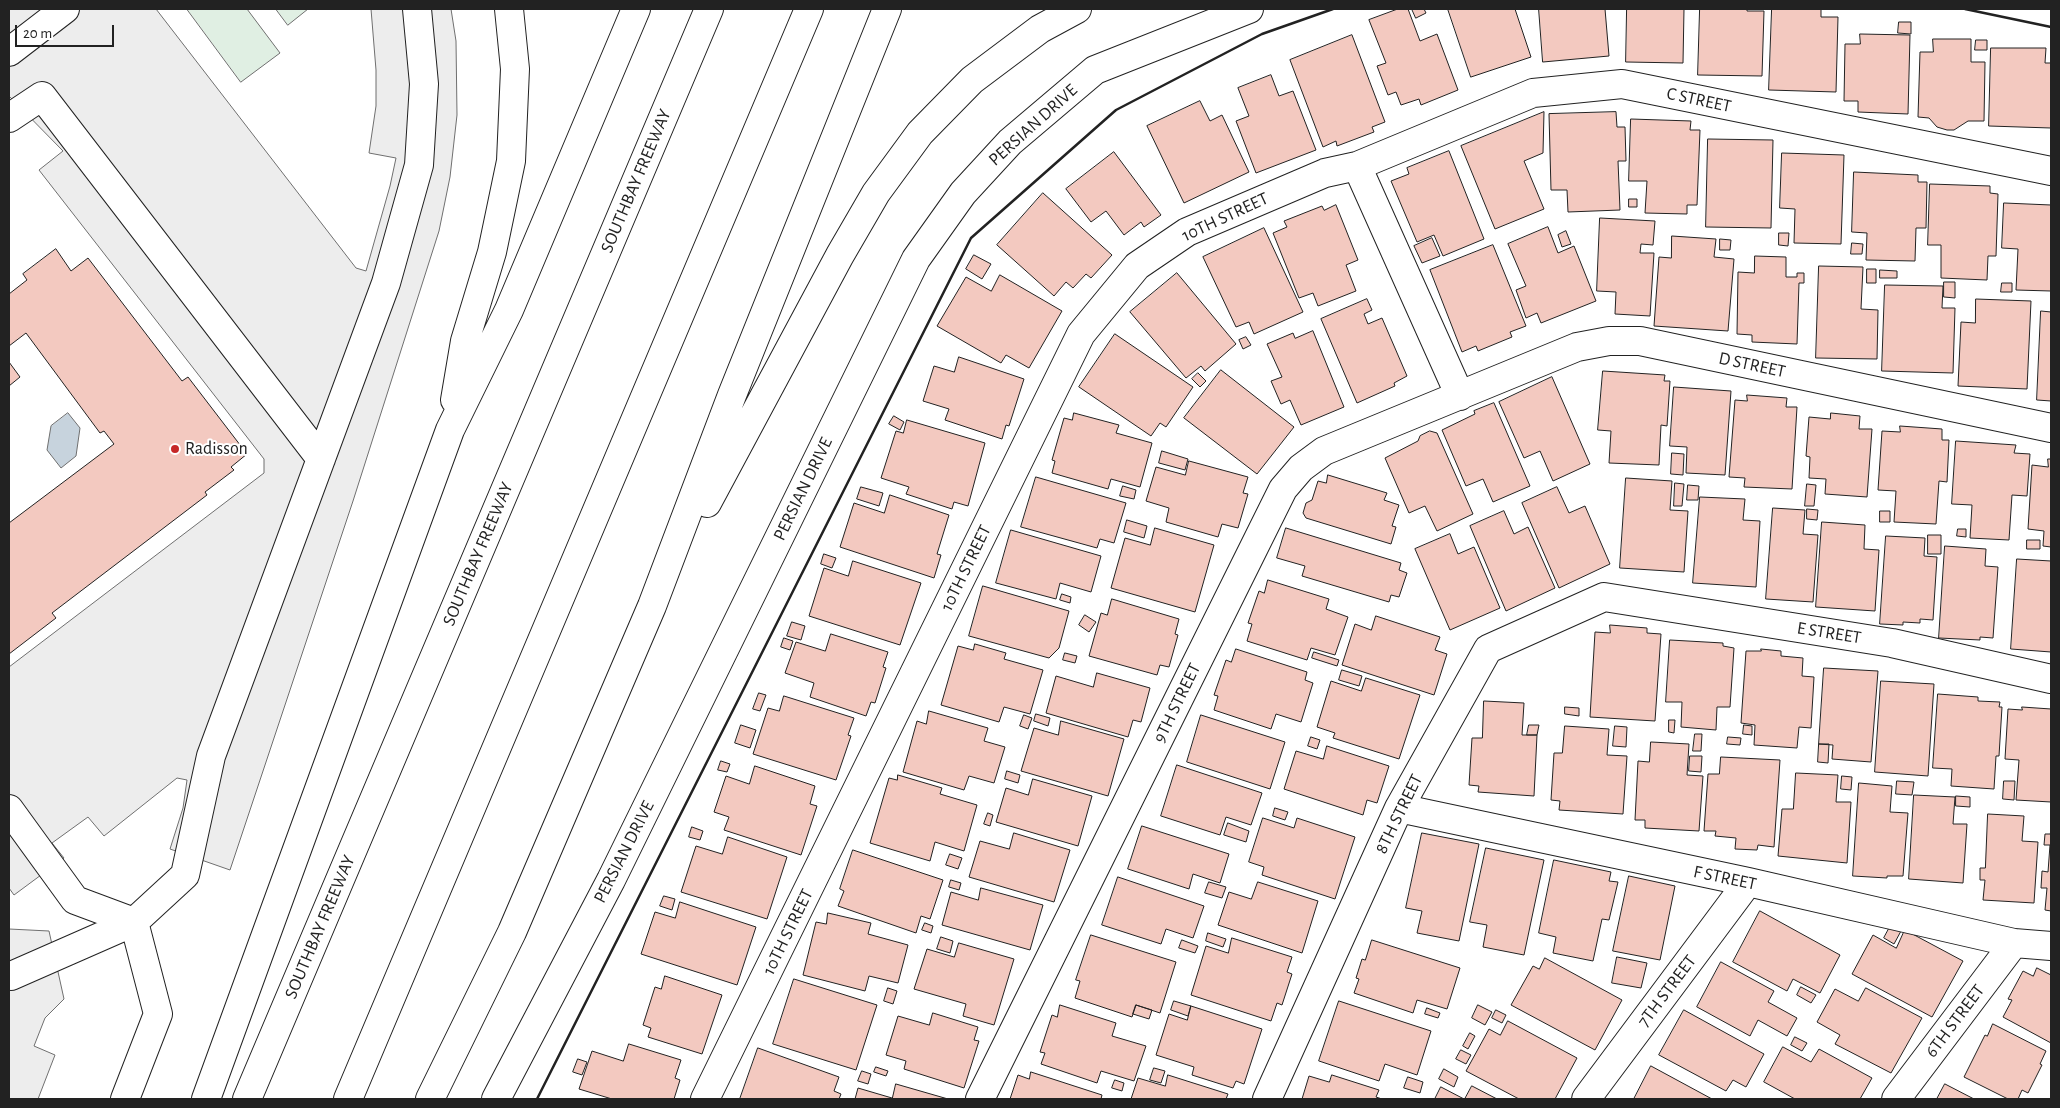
<!DOCTYPE html>
<html>
<head>
<meta charset="utf-8">
<style>
  body { margin:0 }
  #map { position:relative; width:2060px; height:1108px; overflow:hidden; background:#fff; font-family:"Alegreya Sans",sans-serif }
  canvas { display:block }
  .frame { position:absolute; inset:0; border:10px solid #222; pointer-events:none }
  .scale { position:absolute; left:15px; top:25px; width:99px; height:22px; box-sizing:border-box; border:2px solid #222; border-top:0; padding-left:6px; font-size:15px; line-height:18px; white-space:nowrap; color:#222; -webkit-text-stroke:4px #fff; paint-order:stroke }
</style>
</head>
<body>
<div id="map">
<canvas width="2060" height="1108"></canvas>
<div class="frame"></div>
<div class="scale">20 m</div>
</div>
<script>
const ctx = document.querySelector('canvas').getContext('2d');
ctx.lineJoin = 'round';
function fill(path, color) { ctx.fillStyle = color; ctx.fill(path, 'evenodd'); }
function trace(path, color, width, dash) { ctx.strokeStyle = color; ctx.lineWidth = width; ctx.lineCap = dash ? 'butt' : 'round'; ctx.setLineDash(dash || []); ctx.stroke(path); }
function write(font, color, halo, rows, align = 'center') {
  ctx.font = font + ' "Alegreya Sans",sans-serif'; ctx.lineWidth = 4; ctx.setLineDash([]); ctx.textBaseline = 'middle'; ctx.strokeStyle = halo; ctx.fillStyle = color; for (const [text, x, y, turn = 0] of rows) {
    ctx.save(); ctx.translate(x, y); ctx.rotate((+turn || 0) * Math.PI / 180); ctx.textAlign = isNaN(turn) ? turn : align; if (halo) ctx.strokeText(text, 0, 0); ctx.fillText(text, 0, 0); ctx.restore();
  }
}
const green = new Path2D(`
  M187,9H247L280,53L241,82Z
  M276,9H308L288,25Z`);
const parking = new Path2D(`
  M9,9H156L356,268L366,271L390,186L396,158L369,153L376,106V70L371,9H451L456,41L457,115L450,177L439,231L353,501L230,870L170,849L183,808L187,780L177,778L104,836L88,817L52,843L64,858L14,895L9,888V667L264,473V459L39,170L63,151L9,96Z
  M9,929L49,931L64,999L45,1018L34,1046L55,1055L38,1099H9Z`);
const water = new Path2D(`
  M68,413L80,428L76,456L61,468L47,450L51,426Z`);
const building = new Path2D(`
  M1398,9H1408L1420,41L1437,34L1458,90L1421,105L1419,99L1401,105L1396,92L1388,95L1377,66L1386,63L1369,20Z
  M1412,9H1424L1426,13L1416,18Z
  M1448,9H1515L1531,57L1471,77Z
  M1539,9H1605L1609,56L1543,62Z
  M1627,9H1684L1683,63L1626,62Z
  M1700,9H1747V11H1764L1762,76L1698,75Z
  M1772,9H1821V17H1838L1836,92L1769,90Z
  M1899,22H1911V34L1898,33Z
  M1860,34L1910,35L1908,114L1858,112V101H1844L1845,44H1860Z
  M1352,35L1385,122L1372,127L1374,132L1337,146L1336,141L1323,147L1290,60Z
  M1933,39H1971V62H1985L1984,121H1968L1954,130H1947L1937,127L1929,118L1918,117L1920,52H1933Z
  M1976,40H1987V50H1975Z
  M1991,48H2046L2045,63H2051V128L1989,126Z
  M1271,75L1279,96L1293,91L1316,150L1256,173L1236,121L1249,116L1238,88Z
  M1200,101L1210,121L1222,115L1249,172L1184,203L1147,126Z
  M1544,112L1543,153L1524,161L1544,209L1495,229L1461,146Z
  M1616,112L1617,127H1625L1626,161H1618L1620,210L1568,212L1567,190H1551L1549,114Z
  M1631,119L1691,121L1690,130H1700L1697,205H1687V214L1645,213L1647,181H1629Z
  M1708,139L1773,140L1771,228L1706,227Z
  M1449,151L1484,239L1443,256L1434,235L1417,242L1391,181L1409,174L1407,168Z
  M1114,152L1161,215L1144,227L1141,222L1124,235L1106,211L1091,222L1066,189Z
  M1782,153L1844,155L1841,244L1794,243L1795,209L1780,208Z
  M1854,172L1918,175V182H1927L1926,228H1916L1915,261L1866,260L1867,233L1852,232Z
  M1930,184L1990,186V193L1998,194L1996,256H1988L1987,280L1941,278V245H1928Z
  M1043,193L1112,255L1091,278L1086,274L1073,288L1066,282L1054,296L997,245Z
  M1629,199H1637V207H1629Z
  M2004,203L2051,205V291L2016,290L2018,249L2002,248Z
  M1336,205L1358,260L1346,265L1356,291L1318,306L1313,293L1299,298L1273,233L1287,227L1284,221L1322,206L1324,210Z
  M1600,218L1655,221L1653,245L1641,244L1640,253H1654L1650,316L1615,314L1616,292L1597,291Z
  M1548,227L1558,253L1574,246L1596,301L1541,323L1537,313L1526,318L1516,290L1526,286L1508,244Z
  M1264,228L1303,312L1254,334L1249,322L1236,327L1203,257Z
  M1566,231L1571,244L1562,247L1558,235Z
  M1779,233H1789L1788,246L1779,245Z
  M1672,236L1716,239L1714,257L1734,259L1728,331L1654,326L1659,257L1671,258Z
  M1432,238L1440,256L1422,263L1414,246Z
  M1720,239L1731,240L1730,250H1720Z
  M1852,243L1863,244L1862,254H1851Z
  M1493,245L1526,326L1510,332L1512,337L1478,351L1476,346L1462,352L1430,270Z
  M56,249L71,271L88,258L182,381L188,377L247,454L231,467L234,470L205,492L207,495L52,613L56,618L9,654V523L114,444L104,431L100,433L26,333L9,346V294L27,280L23,274Z
  M974,255L991,264L982,279L966,269Z
  M1755,256L1786,257V277H1797V273H1804V283H1799L1797,344L1752,342V335L1737,334L1738,272L1754,273Z
  M1819,266L1863,267L1861,309L1878,310L1877,359L1816,358Z
  M1867,269H1876V283H1867Z
  M1880,270L1897,271V278H1880Z
  M1177,273L1236,344L1205,371L1201,366L1186,378L1130,312Z
  M1000,275L1062,311L1029,368L1006,355L1001,363L937,326L966,277L991,291Z
  M1944,282H1955V298L1944,297Z
  M2002,283H2012V292H2001Z
  M1885,285L1943,286L1942,308H1955L1953,373L1882,371Z
  M1367,299L1372,310L1364,314L1368,324L1382,318L1407,376L1394,383L1395,386L1357,403L1321,319Z
  M1976,299L2031,301L2027,389L1958,386L1961,322L1975,323Z
  M2041,311L2051,312V401L2037,400Z
  M1313,331L1344,407L1301,425L1290,400L1281,404L1271,381L1282,377L1267,344L1293,333L1295,338Z
  M1115,334L1193,387L1166,427L1160,423L1151,436L1079,387Z
  M1246,337L1251,345L1243,349L1239,340Z
  M959,357L1024,379L1009,426L1006,425L1002,439L945,420L949,409L923,401L934,366L954,372Z
  M9,362L20,377L9,386Z
  M1221,370L1294,427L1257,474L1184,418Z
  M1603,371L1665,375L1664,381H1670L1667,426L1661,425L1659,465L1609,463L1611,431L1598,430Z
  M1198,373L1206,381L1200,387L1192,379Z
  M1552,377L1590,464L1553,481L1540,451L1524,458L1499,402Z
  M1674,387L1731,391L1725,475L1686,473L1687,447L1670,446Z
  M1747,395L1787,398L1786,407H1797L1792,489L1744,487L1745,478L1729,477L1735,400L1747,401Z
  M1494,403L1530,486L1493,502L1483,479L1466,486L1442,430L1475,414L1474,411Z
  M1074,413L1119,425L1116,433L1152,443L1140,487L1111,479L1108,489L1052,473L1055,461L1052,460L1064,418L1072,420Z
  M1831,413L1860,416L1859,429H1872L1867,497L1825,494L1826,479L1809,478L1810,457L1806,456L1809,417L1830,419Z
  M894,416L904,422L900,430L889,424Z
  M907,420L985,443L968,506L954,502L952,509L906,494L909,487L881,478L896,431L903,433Z
  M1900,426L1942,429V440H1949L1947,482L1939,481L1936,524L1894,522L1896,491L1878,490L1882,431L1900,432Z
  M1430,431L1437,433L1473,514L1437,531L1425,506L1409,513L1385,458L1418,441L1420,436Z
  M1956,441L2016,445L2014,453L2030,454L2027,496L2012,495L2009,540L1970,538L1972,505L1952,504Z
  M1162,451L1188,459L1185,470L1159,463Z
  M1672,453L1684,454L1683,475L1671,474Z
  M2048,459H2051V547L2043,546L2044,531L2028,529L2032,465L2048,467Z
  M1189,461L1248,477L1243,493L1248,494L1238,528L1222,524L1218,537L1166,522L1169,508L1146,501L1156,467L1185,475Z
  M1328,475L1387,493L1384,500L1399,505L1392,526L1396,527L1391,544L1306,518L1303,513L1306,503L1312,500L1318,481L1326,483Z
  M1036,477L1126,503L1114,543L1100,539L1097,548L1021,527Z
  M1626,478L1672,481L1670,510L1688,511L1684,572L1620,568Z
  M1675,483L1684,484L1682,506H1674Z
  M1807,484L1816,485L1814,506H1805Z
  M1688,485L1699,486L1698,500H1687Z
  M1123,486L1136,490L1134,499L1120,496Z
  M861,487L883,493L879,506L857,499Z
  M1557,487L1569,513L1585,506L1610,564L1559,588L1522,503Z
  M890,495L949,515L937,554L941,555L934,578L840,547L854,503L884,513Z
  M1700,497L1745,499L1743,520L1760,521L1756,587L1693,583Z
  M1773,508L1805,510L1803,534L1818,535L1813,602L1766,599Z
  M1807,509L1818,510L1817,520L1807,519Z
  M1504,511L1514,534L1528,527L1555,588L1506,611L1470,526Z
  M1880,511H1890V522H1880Z
  M1127,520L1147,526L1144,538L1124,532Z
  M1822,522L1865,525L1864,549L1879,550L1875,611L1816,607Z
  M1155,528L1214,545L1195,612L1111,588L1125,538L1150,545Z
  M1286,528L1401,563L1399,570L1407,573L1399,597L1391,595L1389,602L1302,576L1305,566L1277,558Z
  M1958,529H1966V537L1957,536Z
  M1011,530L1101,556L1091,592L1060,583L1056,599L996,583Z
  M1450,534L1458,554L1474,547L1500,608L1450,630L1415,549Z
  M1928,535H1941V554H1928Z
  M1886,536L1925,538L1924,556L1937,557L1933,620L1920,619V623L1903,622V625L1880,624Z
  M2027,540H2040V549H2027Z
  M1945,546L1986,549L1985,566L1998,567L1993,638L1980,637V640L1939,638Z
  M824,554L836,558L832,568L821,564Z
  M2017,559L2051,561V652L2011,649Z
  M853,561L921,583L900,645L809,616L824,568L848,576Z
  M1268,580L1329,599L1326,609L1348,617L1335,655L1311,648L1307,660L1247,641L1252,624L1248,623L1259,591L1264,593Z
  M983,586L1069,611L1059,648L1049,658L969,636Z
  M1062,594L1071,597L1070,603L1060,600Z
  M1112,599L1179,619L1175,634L1178,635L1169,667L1160,665L1157,675L1089,656L1101,613L1107,615Z
  M1085,615L1096,622L1089,632L1079,625Z
  M1376,616L1440,637L1435,650L1447,654L1434,695L1342,665L1355,624L1371,630Z
  M792,622L805,626L801,640L787,636Z
  M1610,625L1647,628V633L1661,634L1655,721L1590,717L1595,632L1610,633Z
  M831,634L888,652L883,667L886,668L875,703L871,702L866,716L810,697L814,683L785,673L796,642L825,651Z
  M784,638L793,641L790,650L781,647Z
  M1670,640L1723,643V646L1734,648L1730,707H1717L1716,730L1681,727L1682,702H1666Z
  M975,644L1006,653L1004,659L1043,670L1030,714L1004,707L999,722L941,705L958,646L973,650Z
  M1236,649L1307,672L1305,680L1313,683L1301,722L1276,714L1271,729L1214,710L1218,696L1214,695L1226,660L1231,662Z
  M1761,649L1781,651V656L1803,658L1802,676L1814,677L1811,728L1799,727L1797,748L1754,745L1755,725L1741,723L1746,651H1761Z
  M1314,652L1339,660L1337,666L1312,658Z
  M1065,653L1077,656L1075,663L1063,660Z
  M1824,668L1878,671L1871,762L1832,759L1833,745L1819,744Z
  M1342,670L1362,676L1359,686L1339,680Z
  M1097,673L1150,688L1141,722L1133,720L1128,737L1046,713L1056,676L1093,687Z
  M1366,678L1420,695L1399,759L1333,738L1335,733L1317,727L1331,681L1361,691Z
  M1881,681L1934,684L1928,776L1875,772Z
  M759,693L766,695L760,711L753,709Z
  M1938,694L1978,697V701L2000,702L1999,707H2002L1999,756H1996L1994,789L1951,786L1952,769L1933,768Z
  M784,696L854,718L848,735L851,736L836,780L753,754L768,708L779,711Z
  M1484,701L1524,703L1522,735H1537L1534,796L1478,792L1479,786L1469,785L1472,738H1482Z
  M1565,707L1579,708V716L1565,714Z
  M2022,707L2051,709V802L2016,800L2019,760L2005,759L2008,709L2022,710Z
  M929,711L988,728L984,741L1005,747L994,783L969,776L964,790L903,772L917,721L926,724Z
  M1036,714L1050,718L1048,726L1034,721Z
  M1024,715L1032,718L1028,729L1020,726Z
  M1201,715L1285,742L1270,789L1187,762Z
  M1669,720H1675L1674,733L1669,732Z
  M1061,721L1124,739L1108,796L1021,771L1034,728L1058,735Z
  M741,725L756,730L750,748L735,743Z
  M1529,725H1539L1537,735H1527Z
  M1744,725L1752,726V735L1743,734Z
  M1565,726L1609,729L1607,755L1627,756L1623,814L1559,810L1560,801L1551,800L1554,753H1562Z
  M1615,726L1627,727L1626,747L1613,746Z
  M1695,734H1702L1701,751H1693Z
  M1311,737L1320,740L1317,749L1308,746Z
  M1728,737L1741,738L1740,745L1727,744Z
  M1651,742L1689,744L1687,775L1703,776L1699,831L1645,828V820H1635L1638,761L1649,762Z
  M1819,744H1829L1828,763L1818,762Z
  M1327,746L1389,766L1377,803L1367,800L1363,815L1284,789L1296,751L1323,759Z
  M1690,756H1702L1701,772L1689,771Z
  M1721,757L1780,760L1774,847L1758,845L1757,850L1735,849L1736,838L1715,836L1716,831H1704L1708,774H1719Z
  M721,761L730,764L727,772L718,770Z
  M1177,765L1262,793L1251,825L1226,817L1220,835L1161,816Z
  M755,766L815,786L810,804L817,806L801,855L724,830L729,817L714,812L726,776L749,784Z
  M1007,771L1020,775L1018,783L1005,779Z
  M1796,773L1838,775L1836,802H1851L1847,863L1778,856L1782,809H1793Z
  M898,775L942,788L940,794L977,805L964,851L935,842L930,861L870,843L889,778L897,780Z
  M1842,776L1852,777L1851,790L1841,789Z
  M1033,779L1092,796L1078,846L996,822L1006,788L1028,795Z
  M1897,781L1914,782L1912,795L1896,794Z
  M2004,781H2015L2014,800L2003,799Z
  M1859,783L1892,786L1890,812L1908,813L1903,876H1887V878L1853,876Z
  M1914,795L1955,797L1953,824H1967L1963,883L1909,879Z
  M1956,796L1970,797V807L1956,806Z
  M1275,808L1288,812L1285,820L1273,816Z
  M988,813L993,815L990,826L984,824Z
  M1988,814L2024,816L2022,841L2038,842L2034,903L1983,900L1985,880H1980V868H1985Z
  M1263,818L1294,828L1297,818L1355,837L1335,899L1262,875L1264,867L1249,862Z
  M1228,823L1249,831L1246,842L1224,835Z
  M2051,823V911L2045,910L2047,888H2041L2042,871L2048,872L2050,845H2044L2045,834H2050Z
  M1142,826L1229,854L1220,883L1193,874L1189,889L1128,869Z
  M692,827L703,831L700,840L689,837Z
  M1014,833L1070,850L1054,902L969,877L980,841L1009,849Z
  M1422,833L1479,844L1459,941L1417,933L1422,911L1406,908Z
  M728,837L787,857L767,919L681,892L696,846L722,854Z
  M1486,848L1544,860L1524,955L1483,947L1487,925L1470,922Z
  M853,850L943,880L930,919L921,916L916,933L838,906L844,891L840,889Z
  M950,854L962,858L958,869L946,865Z
  M1554,860L1611,872L1609,881L1618,882L1609,920L1602,919L1593,961L1553,953L1556,937L1539,933Z
  M1629,876L1675,886L1660,960L1613,951Z
  M1118,877L1204,906L1193,938L1166,929L1161,944L1102,925Z
  M951,880L961,883L959,890L949,887Z
  M1209,882L1226,887L1222,898L1205,893Z
  M1258,882L1318,901L1302,953L1218,925L1229,892L1251,899Z
  M981,888L1043,905L1030,950L942,925L951,892L978,900Z
  M664,896L675,899L672,910L660,906Z
  M680,902L756,927L737,985L641,954L655,912L675,918Z
  M1760,911L1840,955L1820,993L1793,979L1787,991L1733,962Z
  M828,913L871,923L868,934L908,945L898,983L869,976L865,991L803,975L816,922L826,924Z
  M925,923L933,926L931,933L922,930Z
  M1891,925L1901,931L1894,944L1884,938Z
  M1905,930L1963,961L1932,1017L1852,974L1873,935L1896,948Z
  M1208,933L1226,939L1223,947L1206,941Z
  M1091,935L1176,962L1160,1013L1136,1005L1132,1017L1075,998L1080,981L1076,980Z
  M941,937L953,941L950,953L937,949Z
  M1232,938L1292,957L1287,972L1292,974L1282,1005L1277,1003L1271,1021L1191,995L1206,946L1228,953Z
  M1182,940L1198,946L1195,953L1179,948Z
  M1372,940L1460,968L1447,1009L1417,1000L1413,1013L1354,993L1359,979L1356,978L1362,959L1365,960Z
  M959,943L1014,959L994,1025L963,1016L966,1004L914,989L927,949L954,957Z
  M1617,957L1647,963L1641,988L1612,983Z
  M1545,958L1622,1000L1595,1050L1511,1005L1533,966L1539,969Z
  M1721,962L1774,991L1768,1002L1797,1018L1787,1036L1758,1020L1750,1036L1697,1007Z
  M2037,968L2051,975V1043L2003,1017L2012,1000L2008,999L2023,971L2033,976Z
  M665,976L722,995L702,1054L648,1037L651,1028L643,1025L655,987L661,989Z
  M794,979L877,1005L856,1070L773,1044Z
  M1801,987L1816,995L1811,1003L1797,995Z
  M888,988L897,991L893,1004L884,1001Z
  M1866,988L1922,1018L1891,1073L1835,1044L1840,1035L1817,1022L1835,989L1858,1001Z
  M1174,1001L1191,1006L1188,1016L1171,1010Z
  M1339,1001L1431,1031L1417,1075L1385,1064L1379,1081L1319,1061Z
  M1060,1005L1116,1023L1112,1036L1146,1046L1134,1081L1101,1071L1097,1083L1041,1064L1045,1053L1040,1052L1052,1015L1057,1017Z
  M1136,1005L1152,1010L1149,1019L1133,1014Z
  M1478,1005L1492,1012L1485,1025L1472,1018Z
  M1191,1006L1262,1029L1244,1084L1236,1081L1233,1088L1192,1075L1194,1067L1156,1055L1169,1014L1187,1020Z
  M1427,1008L1440,1013L1438,1018L1425,1014Z
  M1496,1010L1506,1015L1502,1023L1492,1018Z
  M1684,1010L1764,1054L1746,1087L1733,1080L1726,1091L1659,1055Z
  M933,1013L978,1027L974,1040L979,1041L964,1088L904,1069L906,1061L886,1055L898,1016L929,1025Z
  M1508,1021L1577,1058L1555,1099H1519L1466,1071L1489,1029L1500,1035Z
  M1993,1024L2046,1051L2040,1064L2042,1065L2028,1093L2022,1090L2018,1099H2008L1964,1077L1985,1035L1987,1036Z
  M1470,1033L1475,1036L1468,1049L1463,1046Z
  M1795,1037L1807,1043L1802,1051L1791,1045Z
  M629,1044L681,1060L675,1078L680,1080L674,1099H612L579,1089L592,1051L623,1061Z
  M1783,1047L1811,1062L1819,1049L1872,1078L1860,1099H1795L1764,1082Z
  M758,1048L839,1077L834,1091L841,1094L839,1099H740Z
  M1461,1050L1471,1055L1466,1064L1456,1059Z
  M578,1059L587,1062L582,1075L573,1072Z
  M1651,1066L1712,1099H1634Z
  M876,1067L888,1071L886,1076L874,1072Z
  M1154,1068L1165,1071L1161,1083L1150,1080Z
  M1444,1069L1458,1077L1454,1087L1439,1079Z
  M862,1071L871,1074L868,1084L858,1081Z
  M1031,1072L1102,1095L1101,1099H1010L1018,1075L1029,1079Z
  M1168,1075L1228,1094L1226,1099H1131L1138,1078L1165,1086Z
  M1332,1075L1379,1090L1376,1097L1382,1099H1302L1309,1076L1329,1082Z
  M1408,1077L1423,1082L1420,1093L1404,1088Z
  M1115,1080L1124,1083L1122,1091L1112,1088Z
  M896,1084L948,1099H855L858,1088L892,1098Z
  M1945,1084L1974,1099H1937Z
  M1472,1086L1497,1099H1465Z
  M1441,1087L1464,1099H1435Z`);
const minor = new Path2D(`
  M9,52L65,9
  M9,118L42,96L321,459
  M1357,166L1460,396
  M1399,808L1748,882L2014,943L2051,946
  M9,809L75,900L134,922
  M11,976L134,922L185,875L211,756L386,283L419,165L424,84L417,9
  M125,1099L158,1014L134,922
  M496,1099L611,880L916,259L963,193L1010,142L1095,70L1249,9
  M705,1099L1081,334L1137,266L1187,232L1325,173L1357,166L1533,93L1622,84L2051,171
  M980,1099L1283,489L1301,468L1324,451L1577,347L1609,341H1640L2051,428
  M1267,1099L1399,808L1488,649L1604,597L1892,643L2051,679
  M1586,1099L1748,882
  M1896,1099L2014,943`);
const highway = new Path2D(`
  M455,400L465,341L492,252L511,161L515,69L509,9
  M707,503L840,255L876,193L920,133L972,80L1040,29L1077,9
  M206,1099L450,430L509,310L636,9
  M247,1099L709,9
  M348,1099L809,9
  M430,1099L512,932L652,606L732,395L887,9`);
const wall = new Path2D(`
  M1965,9L2051,27
  M537,1099L971,238L1116,110L1262,34L1333,9`);
const markers = [
  [175,449,5,"#c62828"]
];
const streetNames = [
  ["C STREET",1699,100,12],
  ["PERSIAN DRIVE",1033,125,-42],
  ["SOUTHBAY FREEWAY",636,181,-67],
  ["10TH STREET",1225,217,-25],
  ["D STREET",1752,365,12],
  ["PERSIAN DRIVE",803,489,-64],
  ["SOUTHBAY FREEWAY",478,554,-67],
  ["10TH STREET",966,568,-64],
  ["E STREET",1829,633,9],
  ["9TH STREET",1177,703,-64],
  ["8TH STREET",1399,814,-64],
  ["PERSIAN DRIVE",624,852,-63],
  ["F STREET",1725,878,12],
  ["SOUTHBAY FREEWAY",320,927,-67],
  ["10TH STREET",788,932,-64],
  ["7TH STREET",1667,991,-53],
  ["6TH STREET",1955,1021,-53]
];
const poiNames = [
  ["Radisson",185,449]
];
fill(green, '#e0efe3');
trace(green, '#6f6f6f', 1);
fill(parking, '#ededed');
trace(parking, '#6f6f6f', 1);
fill(water, '#c7d3dd');
trace(water, '#6f6f6f', 1);
fill(building, '#f3c9c0');
trace(building, '#222', 1);
trace(minor, '#222', 30);
trace(highway, '#222', 30);
trace(minor, '#fff', 28);
trace(highway, '#fff', 28);
trace(wall, '#222', 2.5);
for (const [x, y, r, color] of markers) { const dot = new Path2D(); dot.arc(x, y, r, 0, 2 * Math.PI); ctx.fillStyle = color; ctx.fill(dot); trace(dot, '#fff', 2); }
write('18px', '#222', '#fff', streetNames);
write('18px', '#222', '#fff', poiNames, 'left');
</script>
</body>
</html>
